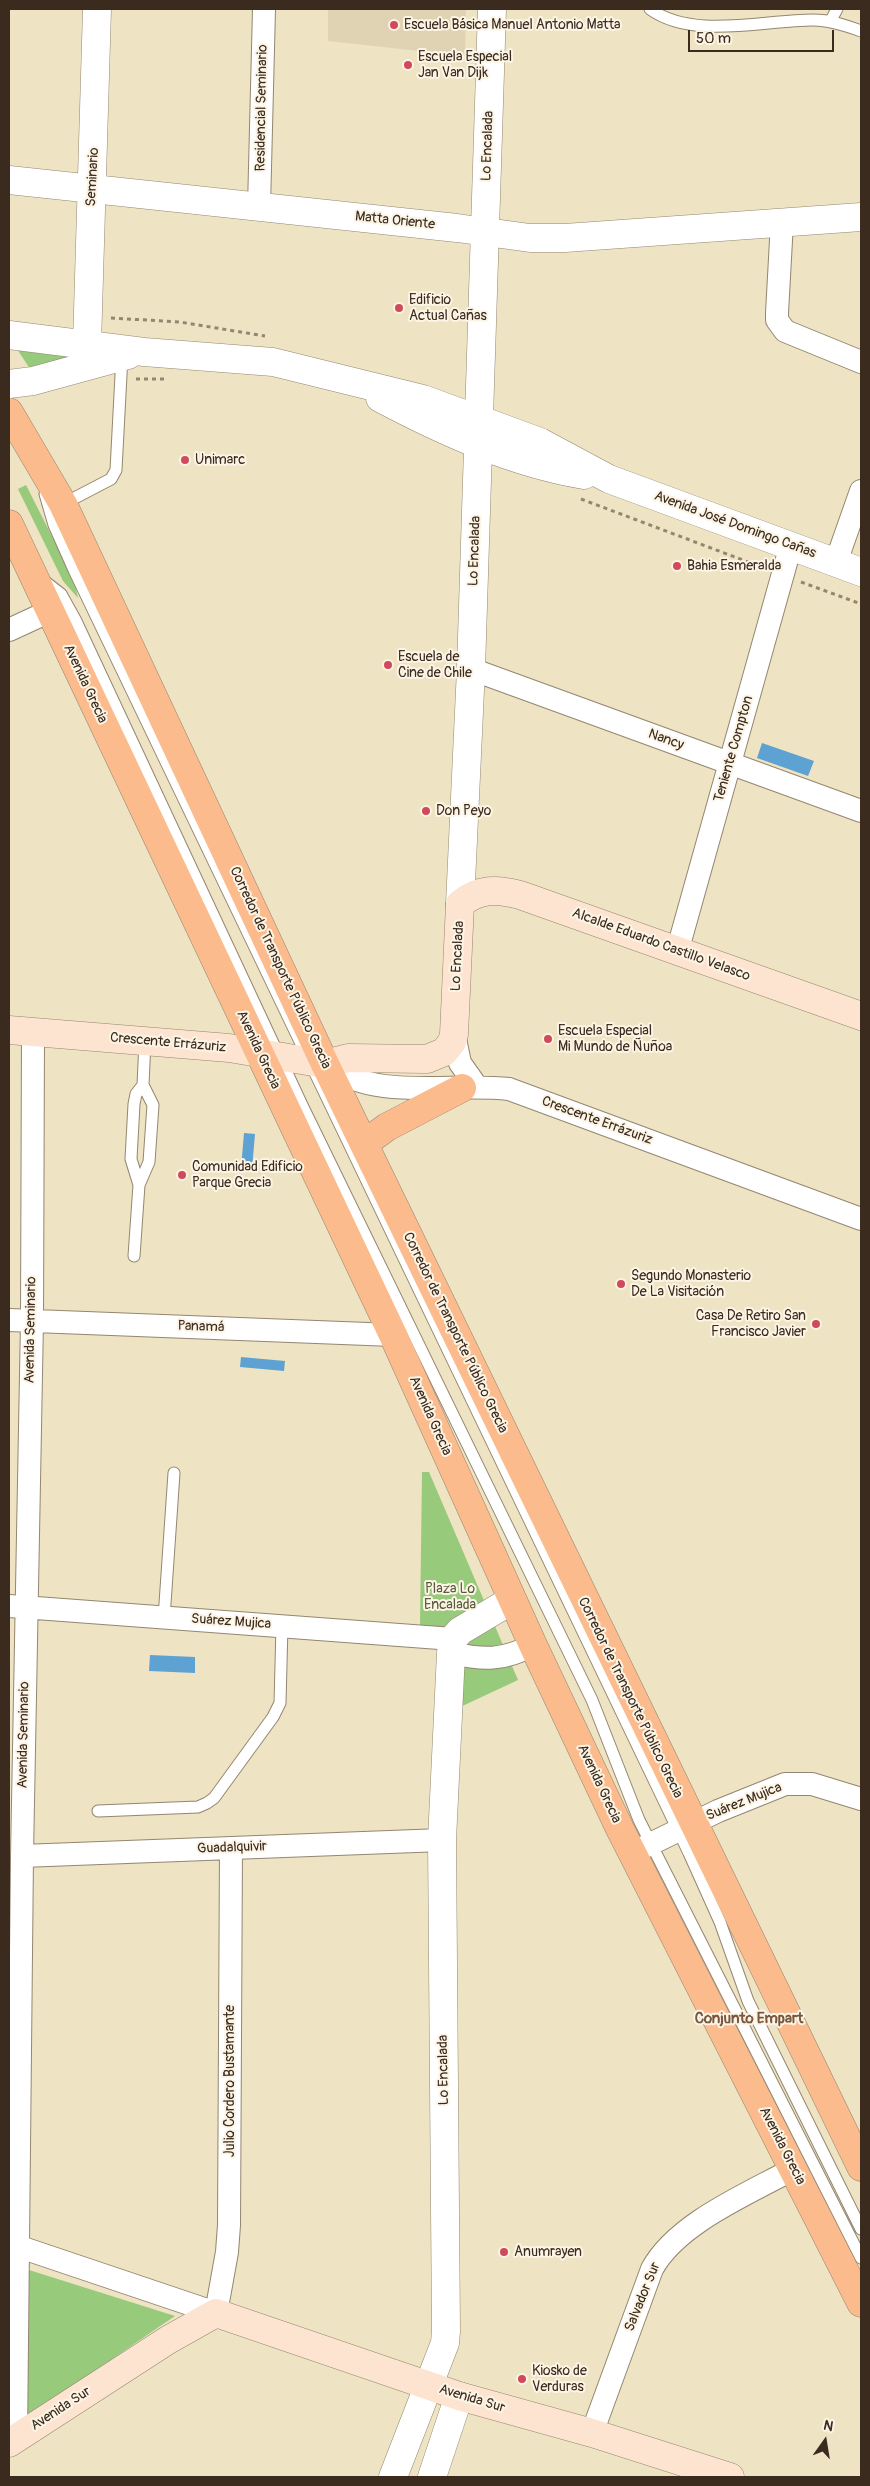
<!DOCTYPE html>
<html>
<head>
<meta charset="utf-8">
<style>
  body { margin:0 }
  #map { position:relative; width:870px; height:2486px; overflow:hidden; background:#eee3c3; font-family:Pangolin,sans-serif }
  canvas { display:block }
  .frame { position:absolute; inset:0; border:10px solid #3b2a1e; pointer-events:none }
  .north { position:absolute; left:800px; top:2416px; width:50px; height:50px; -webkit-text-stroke:4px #fcf5e5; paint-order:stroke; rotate:13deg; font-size:14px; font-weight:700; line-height:20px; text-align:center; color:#3b2a1e }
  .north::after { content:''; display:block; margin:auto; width:18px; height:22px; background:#3b2a1e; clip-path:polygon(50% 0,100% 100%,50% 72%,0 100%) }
  .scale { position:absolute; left:688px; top:30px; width:146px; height:22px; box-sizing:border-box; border:2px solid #3b2a1e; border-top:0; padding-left:6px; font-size:15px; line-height:18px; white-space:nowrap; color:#3b2a1e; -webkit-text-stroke:4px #fcf5e5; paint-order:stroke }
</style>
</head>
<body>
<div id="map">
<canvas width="870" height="2486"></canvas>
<div class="frame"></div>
<div class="north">N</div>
<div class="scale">50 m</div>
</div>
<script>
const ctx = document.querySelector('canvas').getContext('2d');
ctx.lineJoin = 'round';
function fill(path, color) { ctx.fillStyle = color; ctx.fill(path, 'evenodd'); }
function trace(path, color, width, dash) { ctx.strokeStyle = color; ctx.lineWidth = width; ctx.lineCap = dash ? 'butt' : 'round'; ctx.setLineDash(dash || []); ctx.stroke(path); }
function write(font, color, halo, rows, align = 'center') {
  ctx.font = font + ' Pangolin,sans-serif'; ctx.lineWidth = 4; ctx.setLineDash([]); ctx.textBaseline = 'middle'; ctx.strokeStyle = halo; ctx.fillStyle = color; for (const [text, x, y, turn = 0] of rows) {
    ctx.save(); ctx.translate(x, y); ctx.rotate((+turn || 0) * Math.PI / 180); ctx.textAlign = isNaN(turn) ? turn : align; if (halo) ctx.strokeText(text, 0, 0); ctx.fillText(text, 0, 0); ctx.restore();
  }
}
const built = new Path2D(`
  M328,9H466L465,56L328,41Z`);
const green = new Path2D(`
  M17,349L77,355L32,372Z
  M26,485L74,580L78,598L63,581L18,489Z
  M422,1472H429L518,1680L456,1709L459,1628L420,1625Z
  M29,2270L175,2316L27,2417Z`);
const water = new Path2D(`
  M762,743L814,761L808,776L757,758Z
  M244,1133L255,1134L252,1169L241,1168Z
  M241,1357L285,1361L284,1371L240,1367Z
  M150,1655L195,1657V1673L149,1671Z`);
const path = new Path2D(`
  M111,318L180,322L265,336
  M136,379H167
  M581,499L764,568
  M801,582L861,604`);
const service = new Path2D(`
  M650,9C693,40 763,20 813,20C830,20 845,25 861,31
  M830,22L837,9
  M45,494L54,525L74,570L689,1853L720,1922L748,2001L861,2229
  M63,504L111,479L116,470L122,356
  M43,580L61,594L76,621L302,1105L592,1700L639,1820L861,2258
  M139,1185L131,1159L134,1104L136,1094L143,1085L145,1041
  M134,1256L139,1185L149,1162L153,1105L143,1085
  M164,1618L174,1473
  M98,1811L198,1807L207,1803L214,1798L273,1717L280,1703L282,1626`);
const minor = new Path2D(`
  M259,207L264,9
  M782,222L777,313V320L785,331L861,362
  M836,562L861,491
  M9,630L50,611
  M471,669L861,811
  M677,952L791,545
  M454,1034L460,1063L477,1087
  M325,1064C377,1102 450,1082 509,1089L861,1219
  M9,1320L393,1335
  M9,1606L453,1639
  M451,1653C483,1660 503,1661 533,1645
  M632,1853L718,1811L785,1784H812L861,1799
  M22,1856L442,1840
  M17,2246L216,2313L227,2252L229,2225L231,1848
  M592,2433L652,2269C677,2223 748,2194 793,2169
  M16,2438L22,1856L32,1321L33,1032`);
const tertiary = new Path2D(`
  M9,180L457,228L530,238H565L861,217
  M9,335L144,352L273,362L423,399L540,442L609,479L861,572
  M87,344L97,9
  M9,384L33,381L128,355
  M380,398C444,432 513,463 584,475
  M460,904L471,669L492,9
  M393,2477L445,2343L446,2331L442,1840L451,1653L453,1639L460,1631L512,1600
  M432,2477L459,2396`);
const secondary = new Path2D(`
  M9,1030L229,1048L325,1064L348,1058L427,1059L444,1052L452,1042L454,1034L460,904C479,888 498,889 520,895L861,1016
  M9,2443L168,2340L216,2313L459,2396L592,2433L730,2477`);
const primary = new Path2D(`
  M9,412L63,504L325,1064L861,2167
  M9,524L393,1335L533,1645L620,1829L861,2303
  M365,1143L387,1127L462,1088`);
const markers = [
  [394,25,5,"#d1495b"],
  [408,65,5,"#d1495b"],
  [399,308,5,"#d1495b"],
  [185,460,5,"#d1495b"],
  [677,566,5,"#d1495b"],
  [388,665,5,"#d1495b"],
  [426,811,5,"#d1495b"],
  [548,1039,5,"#d1495b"],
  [182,1175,5,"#d1495b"],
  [621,1284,5,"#d1495b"],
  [816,1324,5,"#d1495b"],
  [504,2252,5,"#d1495b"],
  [522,2379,5,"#d1495b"]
];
const poiNames = [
  ["Escuela Básica Manuel Antonio Matta",404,25],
  ["Escuela Especial",418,57],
  ["Jan Van Dijk",418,73],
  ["Edificio",409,300],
  ["Actual Cañas",409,316],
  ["Unimarc",195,460],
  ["Bahia Esmeralda",687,566],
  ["Escuela de",398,657],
  ["Cine de Chile",398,673],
  ["Don Peyo",436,811],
  ["Escuela Especial",558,1031],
  ["Mi Mundo de Ñuñoa",558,1047],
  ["Comunidad Edificio",192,1167],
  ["Parque Grecia",192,1183],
  ["Segundo Monasterio",631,1276],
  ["De La Visitación",631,1292],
  ["Casa De Retiro San",806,1316,"right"],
  ["Francisco Javier",806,1332,"right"],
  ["Anumrayen",514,2252],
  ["Kiosko de",532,2371],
  ["Verduras",532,2387]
];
const streetNames = [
  ["Residencial Seminario",262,108,-89],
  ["Lo Encalada",488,146,-88],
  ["Seminario",93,177,-87],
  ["Matta Oriente",395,221,6],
  ["Avenida José Domingo Cañas",735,525,20],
  ["Lo Encalada",475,551,-88],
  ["Avenida Grecia",85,684,65],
  ["Nancy",666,740,20],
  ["Teniente Compton",734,749,-74],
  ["Alcalde Eduardo Castillo Velasco",661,945,20],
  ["Lo Encalada",458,956,-87],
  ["Corredor de Transporte Público Grecia",280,968,65],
  ["Crescente Errázuriz",168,1043,5],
  ["Avenida Grecia",258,1050,65],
  ["Crescente Errázuriz",597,1121,20],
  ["Panamá",201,1327,2],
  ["Avenida Seminario",31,1330,-89],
  ["Corredor de Transporte Público Grecia",455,1333,64],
  ["Avenida Grecia",430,1416,66],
  ["Suárez Mujica",231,1622,4],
  ["Corredor de Transporte Público Grecia",630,1698,64],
  ["Avenida Seminario",24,1735,-89],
  ["Avenida Grecia",599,1784,65],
  ["Suárez Mujica",744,1802,-22],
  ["Guadalquivir",232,1848,-2],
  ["Lo Encalada",444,2070,-91],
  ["Julio Cordero Bustamante",230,2081,-90],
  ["Avenida Grecia",782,2146,63],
  ["Salvador Sur",643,2297,-68],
  ["Avenida Sur",472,2399,17],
  ["Avenida Sur",61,2409,-33]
];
const parkNames = [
  ["Plaza Lo",450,1589],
  ["Encalada",450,1605]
];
const neighbourhoodNames = [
  ["Conjunto Empart",749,2019]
];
fill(built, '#dfd3b4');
fill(green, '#97ca7a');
fill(water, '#5da2d2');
trace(service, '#948670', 13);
trace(minor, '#948670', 24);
trace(tertiary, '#948670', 29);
trace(secondary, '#948670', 29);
trace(primary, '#948670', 29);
trace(path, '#948670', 3, [4, 4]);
trace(service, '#fff', 11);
trace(minor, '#fff', 22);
trace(tertiary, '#fff', 28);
trace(secondary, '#fde4d1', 28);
trace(primary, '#fbbb8d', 28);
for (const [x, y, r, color] of markers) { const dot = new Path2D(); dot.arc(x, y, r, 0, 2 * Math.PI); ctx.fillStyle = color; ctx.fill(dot); trace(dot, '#fcf5e5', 2); }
write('14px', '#3b2a1e', '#fcf5e5', poiNames, 'left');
write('14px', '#3b2a1e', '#fcf5e5', streetNames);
write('14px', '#575a3a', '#fcf5e5', parkNames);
write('bold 15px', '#79573f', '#fcf5e5', neighbourhoodNames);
</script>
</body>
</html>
